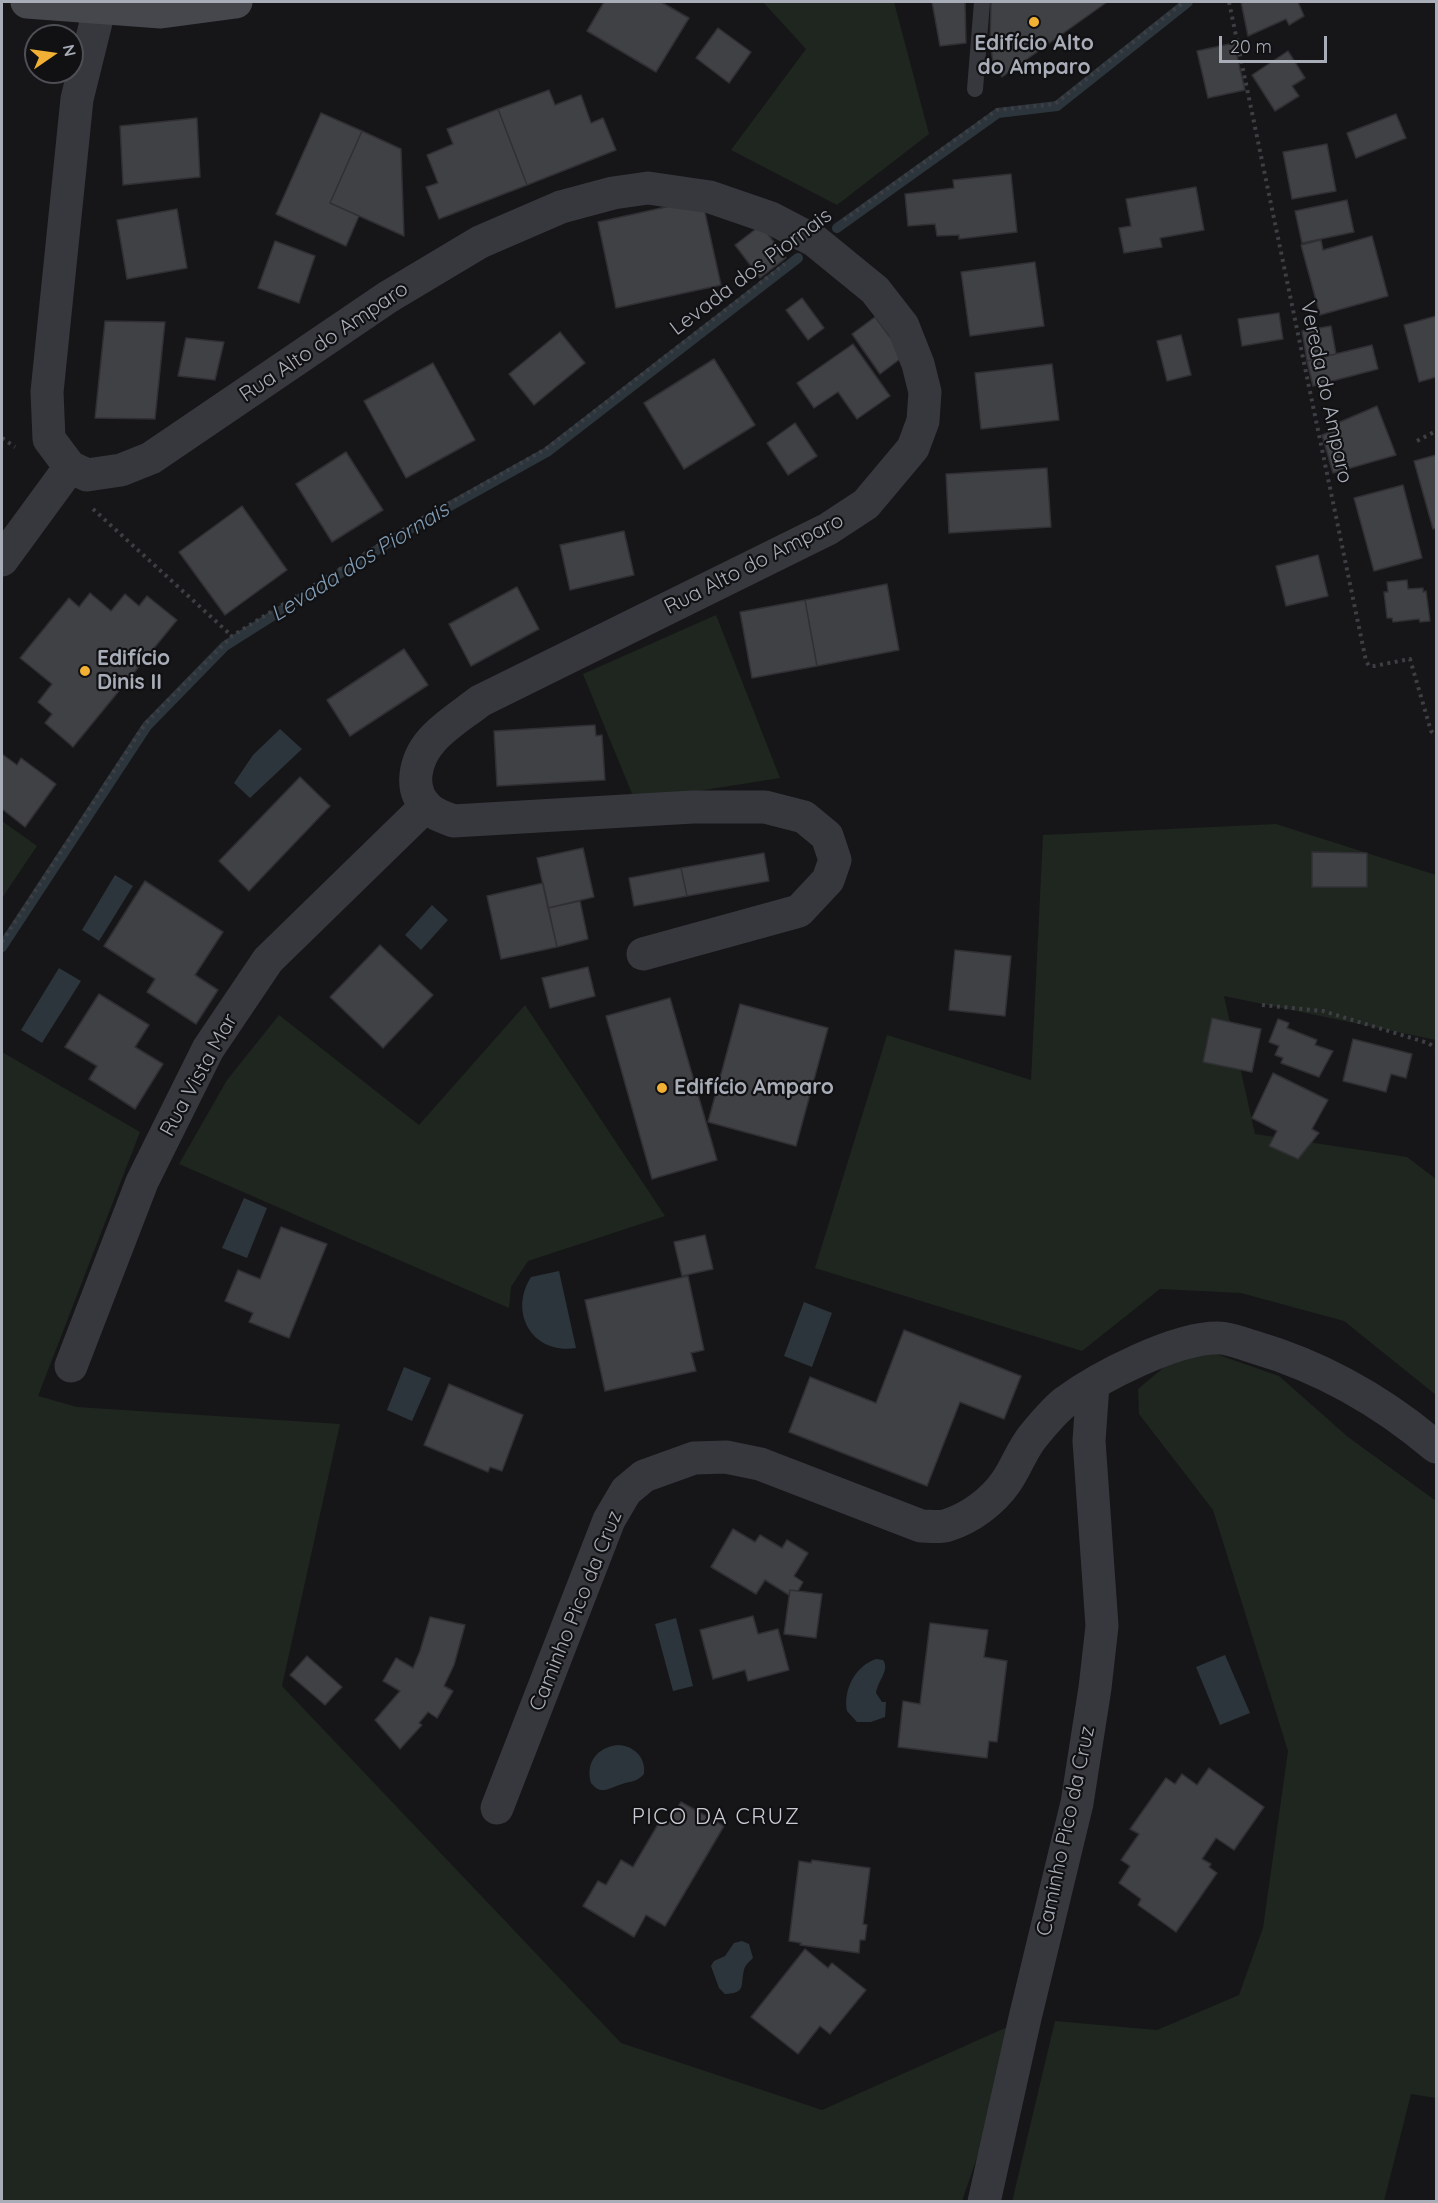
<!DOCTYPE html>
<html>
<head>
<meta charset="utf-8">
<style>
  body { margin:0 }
  #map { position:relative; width:1438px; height:2203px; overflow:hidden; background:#161618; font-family:Quicksand,sans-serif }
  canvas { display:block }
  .frame { position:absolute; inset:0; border:3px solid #a8adb8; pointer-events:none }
  .north { position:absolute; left:24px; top:24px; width:60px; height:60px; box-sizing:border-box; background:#111113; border:2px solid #4d4f55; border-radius:50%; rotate:77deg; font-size:16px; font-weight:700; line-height:24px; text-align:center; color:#a8adb8 }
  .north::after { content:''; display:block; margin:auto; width:21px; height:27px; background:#f2b134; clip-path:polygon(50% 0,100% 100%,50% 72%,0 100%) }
  .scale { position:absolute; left:1219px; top:36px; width:108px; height:27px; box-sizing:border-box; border:3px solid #a8adb8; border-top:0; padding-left:8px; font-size:18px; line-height:21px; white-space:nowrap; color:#a8adb8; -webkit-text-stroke:4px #111113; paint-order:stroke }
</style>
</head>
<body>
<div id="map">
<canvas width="1438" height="2203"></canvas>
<div class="frame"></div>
<div class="north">N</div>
<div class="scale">20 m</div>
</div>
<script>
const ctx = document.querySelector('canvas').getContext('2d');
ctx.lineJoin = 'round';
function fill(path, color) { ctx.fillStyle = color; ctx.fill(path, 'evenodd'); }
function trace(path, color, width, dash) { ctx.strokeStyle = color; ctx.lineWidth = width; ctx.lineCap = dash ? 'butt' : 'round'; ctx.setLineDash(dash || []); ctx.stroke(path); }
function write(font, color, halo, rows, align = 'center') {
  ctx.font = font + ' Quicksand,sans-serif'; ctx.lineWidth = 4.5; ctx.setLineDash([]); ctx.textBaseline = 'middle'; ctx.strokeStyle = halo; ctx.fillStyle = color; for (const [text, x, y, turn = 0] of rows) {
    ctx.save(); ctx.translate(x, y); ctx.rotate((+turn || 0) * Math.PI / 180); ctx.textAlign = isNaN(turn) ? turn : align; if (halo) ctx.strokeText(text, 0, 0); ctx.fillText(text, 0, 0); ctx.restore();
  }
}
const green = new Path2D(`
  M763,2H894L929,134L837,205L731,150L806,49Z
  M716,615L780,778L635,801L583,674Z
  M2,821L37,846L2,898Z
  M1276,824L1436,875V1040L1224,996L1255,1134L1407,1157L1436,1179V1395L1344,1321L1241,1293L1160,1289L1082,1351L815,1268L887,1035L1031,1080L1043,835Z
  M525,1005L665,1216L528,1261L511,1287L509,1308L179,1164L227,1080L279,1015L419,1125Z
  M2,1052L140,1132L38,1396L77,1407L340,1424L282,1686L621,2043L822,2110L1025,2019L962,2201H2Z
  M1216,1354L1279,1376L1348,1437L1436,1501V2098L1411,2094L1384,2201L1012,2202L1055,2021L1157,2030L1239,1995L1263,1928L1288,1751L1213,1510L1139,1414L1138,1389L1175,1358Z`);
const water = new Path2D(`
  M280,729L302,749L250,798L234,783L253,755Z
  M115,875L133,886L99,941L82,930Z
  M432,905L448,920L421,950L405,935Z
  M59,968L81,981L42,1043L21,1030Z
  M244,1198L267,1208L247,1258L222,1248Z
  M559,1271L576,1348C533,1355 508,1313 531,1277Z
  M804,1302L832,1313L812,1367L784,1356Z
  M404,1367L431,1378L412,1421L387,1410Z
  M676,1618L693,1686L673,1691L655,1624Z
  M1225,1655L1250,1713L1220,1725L1196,1667Z
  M876,1659L883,1660C890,1670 878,1680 876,1693L882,1702H886L885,1717L871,1722H857L847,1711C843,1690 855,1666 876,1659Z
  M618,1745C634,1746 646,1757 644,1774C637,1782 631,1781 622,1784C609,1788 601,1796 591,1783C585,1762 598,1747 618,1745Z
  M742,1941L749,1944L753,1958C750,1961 745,1965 744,1970C740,1985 747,1993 725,1994L719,1988L711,1966L714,1961L725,1956L734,1943Z`);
const stream = new Path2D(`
  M837,228L998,113L1057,106L1188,2
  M2,947L147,726L225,646L418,524L547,452L798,258`);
const building = new Path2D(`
  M604,2H661L689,18L656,72L587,31Z
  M932,2H965L966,43L940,46Z
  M991,2H1107L1002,77L993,62L990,42Z
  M1241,2H1298L1304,16L1289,25L1286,19L1248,36Z
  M718,28L751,52L729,83L696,58Z
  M1234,43L1245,90L1208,98L1197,51Z
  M1288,51L1305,78L1292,86L1299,96L1275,111L1252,75Z
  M549,90L555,105L581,95L591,123L603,118L616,150L527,185L498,109Z
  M498,109L527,185L439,219L426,187L438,183L427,155L453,144L447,129Z
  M321,113L362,131L330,203L359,216L346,246L276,214Z
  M1396,114L1406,138L1356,158L1347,133Z
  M197,118L200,177L123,185L120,126Z
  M362,131L401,149L404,236L330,203Z
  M1327,144L1336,191L1292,199L1283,152Z
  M1011,174L1017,232L959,239V235L937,236L935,224L908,226L905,194L954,188L953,180Z
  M1196,187L1204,230L1160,238L1162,247L1124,253L1119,228L1131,226L1126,199Z
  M702,199L721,285L616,308L598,222Z
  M1347,200L1354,232L1302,243L1295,211Z
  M177,209L187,268L127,279L117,220Z
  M761,225L786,258L760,278L735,245Z
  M1372,236L1388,296L1320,315L1301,245L1321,240L1323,250Z
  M275,241L315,256L299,303L258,288Z
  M1035,262L1044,326L970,336L961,272Z
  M802,298L824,328L808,340L786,310Z
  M1279,313L1283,339L1242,346L1238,319Z
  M1436,316V377L1419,382L1404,325Z
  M875,317L904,356L880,374L852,334Z
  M105,321L165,322L155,419L95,418Z
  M1331,326L1336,354L1307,361L1302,331Z
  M560,332L585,363L534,405L509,374Z
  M1181,335L1191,375L1167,381L1157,341Z
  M186,338L224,342L215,380L178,376Z
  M853,344L890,396L857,419L838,392L814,408L797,383Z
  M1372,345L1378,369L1313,386L1307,361Z
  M714,359L755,425L684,469L644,403Z
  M433,363L475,440L406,478L364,401Z
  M1052,364L1059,420L981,429L975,373Z
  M1377,406L1396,455L1333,473L1322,435L1335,430L1333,425Z
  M795,423L817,456L788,475L767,443Z
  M346,452L383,510L332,542L296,484Z
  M1436,455V528L1433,529L1414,461Z
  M1047,468L1051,527L949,533L946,474Z
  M1403,485L1422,558L1374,571L1354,498Z
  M242,506L287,570L225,615L179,552Z
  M624,531L634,575L570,590L560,545Z
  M1318,555L1328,596L1286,606L1276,566Z
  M1407,580L1408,589L1423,588V592L1426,591L1430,621L1420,622L1419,619L1393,622L1392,618H1387L1384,592H1388L1387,582Z
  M887,584L899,650L817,666L805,600Z
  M517,587L539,629L471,666L449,624Z
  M90,593L111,611L125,594L139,606L147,596L177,620L73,747L45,723L52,714L38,702L52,684L20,658L69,598L79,607Z
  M805,600L817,666L752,678L740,612Z
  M404,649L428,685L350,736L327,700Z
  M595,725L596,736L602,735L605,780L497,786L494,731Z
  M2,754L17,765L21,758L56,784L25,827L2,809Z
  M300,777L330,806L249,891L219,861Z
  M583,848L594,897L548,908L537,858Z
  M1312,852L1367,853V887H1312Z
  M764,853L769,881L687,896L681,868Z
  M681,868L687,896L634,906L629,878Z
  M145,881L223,932L195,975L218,990L196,1024L147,992L155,979L104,946Z
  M543,883L557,947L501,959L487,896Z
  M580,901L588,939L557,947L548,908Z
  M380,945L433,995L383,1048L330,997Z
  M955,950L1011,956L1005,1016L949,1010Z
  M588,967L595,996L550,1008L542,978Z
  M99,994L149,1025L135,1047L163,1064L135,1109L89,1079L97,1066L65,1047Z
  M670,998L717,1160L652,1179L606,1016Z
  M740,1004L828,1028L796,1146L708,1122Z
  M1212,1018L1261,1029L1252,1072L1203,1062Z
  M1278,1019L1289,1023L1287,1028L1317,1040L1315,1045L1333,1051L1319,1077L1281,1063L1283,1058L1275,1055L1279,1046L1269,1042Z
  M1353,1039L1412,1054L1406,1078L1391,1074L1386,1092L1343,1081Z
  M1273,1073L1328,1100L1312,1129L1319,1133L1298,1159L1269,1146L1277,1131L1252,1118Z
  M281,1227L327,1244L289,1338L249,1322L253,1313L225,1301L238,1270L260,1279Z
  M705,1235L713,1269L682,1276L674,1242Z
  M688,1276L704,1350L691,1353L696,1371L605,1391L585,1300Z
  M904,1330L1021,1376L1004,1419L960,1402L927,1486L789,1432L810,1377L876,1403Z
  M449,1384L523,1415L502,1471L490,1467L488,1472L424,1445Z
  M733,1529L755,1542L760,1535L782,1548L787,1540L808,1553L794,1576L803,1582L798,1591L790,1590L789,1595L765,1580L756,1594L711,1567Z
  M790,1590L822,1594L816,1638L784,1634Z
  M753,1616L758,1634L778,1629L789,1670L748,1681L745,1670L713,1679L700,1630Z
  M430,1617L465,1625L454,1665L444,1686L453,1691L437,1718L428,1712L419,1723L422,1725L400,1749L375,1720L400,1691L383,1681L396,1658L413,1668L420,1651Z
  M930,1623L988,1630L984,1657L1007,1661L997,1742L989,1741L987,1758L898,1747L903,1701L920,1704Z
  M307,1656L342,1687L325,1705L290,1675Z
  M1209,1768L1264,1807L1234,1850L1216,1838L1202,1859L1211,1864L1209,1867L1217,1873L1176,1932L1138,1905L1141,1899L1119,1883L1130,1866L1121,1860L1139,1834L1130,1829L1166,1778L1175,1784L1182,1774L1197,1785Z
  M681,1802L724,1826L665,1926L646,1915L634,1937L583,1906L598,1881L606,1885L621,1860L633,1867L660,1821L667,1825Z
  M812,1860L870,1868L863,1924L867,1925L865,1940H860L859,1953L800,1945L801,1943L789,1941L799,1861L811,1863Z
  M805,1949L828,1968L832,1963L866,1990L830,2034L820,2026L798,2054L751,2017Z`);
const path = new Path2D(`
  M1229,2L1366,661L1369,666H1374L1410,659L1431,731L1436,736
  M844,220L997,110L1055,104L1184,2
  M2,438L15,447
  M1417,441L1436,431
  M93,509L232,636
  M2,942L145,724L232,636L416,522L546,449L785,264
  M1262,1005L1323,1011L1428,1043L1436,1048`);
const lane = new Path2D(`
  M975,89L982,2`);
const street = new Path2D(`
  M101,2L77,99L47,392L49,439L70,467L87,475L121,470L151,458L388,297L480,242L561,207L613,193L648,188L710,197L771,218L815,241L875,290L903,326L918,364L925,392L923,421L913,448L866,504L828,529L480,701C465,713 445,725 432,740C416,758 407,789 428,808C435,815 444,817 453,821L693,807H765L804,817L827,836L835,860L828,880L799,911L643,954
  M2,560L70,467
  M71,1366L142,1182L208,1049L268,960L426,806
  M497,1808L609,1520L626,1491L644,1476L694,1458L726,1457L760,1464L921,1526C929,1526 940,1528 948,1525C970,1518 992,1502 1006,1482C1016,1468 1022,1449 1034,1435C1043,1424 1054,1411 1065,1402C1099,1377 1176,1337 1219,1338C1230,1338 1243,1344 1254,1347C1322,1367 1382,1401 1436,1447
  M984,2202L1025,2018L1077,1803L1095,1688L1102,1626L1089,1441L1093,1384`);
const secondary = new Path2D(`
  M27,2L161,12L236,2`);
const markers = [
  [1034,22,6,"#f2b134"],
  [85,671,6,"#f2b134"],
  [662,1088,6,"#f2b134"]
];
const poiNames = [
  ["Edifício Alto",1034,44,"center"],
  ["do Amparo",1034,68,"center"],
  ["Edifício",97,659],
  ["Dinis II",97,683],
  ["Edifício Amparo",674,1088]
];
const streetNames = [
  ["Levada dos Piornais",751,272,-37],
  ["Rua Alto do Amparo",324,342,-34],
  ["Vereda do Amparo",1326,392,78],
  ["Rua Alto do Amparo",754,564,-27],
  ["Rua Vista Mar",199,1075,-61],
  ["Caminho Pico da Cruz",576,1611,-68],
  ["Caminho Pico da Cruz",1066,1831,-78]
];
const waterNames = [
  ["Levada dos Piornais",360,562,-32]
];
const neighbourhoodNames = [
  ["PICO DA CRUZ",716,1817]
];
fill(green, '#1e261f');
fill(water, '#2c353c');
trace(stream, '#2c353c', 10);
fill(building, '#404145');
trace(building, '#303034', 1.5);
trace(path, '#3d3f44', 4, [3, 4.5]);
trace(lane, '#37383d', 16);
trace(street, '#37383d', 33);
trace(secondary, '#45474d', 33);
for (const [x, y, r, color] of markers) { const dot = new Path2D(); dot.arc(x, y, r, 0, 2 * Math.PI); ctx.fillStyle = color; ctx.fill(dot); trace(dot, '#111113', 2); }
write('bold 21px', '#a8adb8', '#111113', poiNames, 'left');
write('21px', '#a8adb8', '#111113', streetNames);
write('italic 22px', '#7f9bb3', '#111113', waterNames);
ctx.letterSpacing = '1.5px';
write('22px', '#c9ccd4', '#111113', neighbourhoodNames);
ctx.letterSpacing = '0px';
</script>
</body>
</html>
